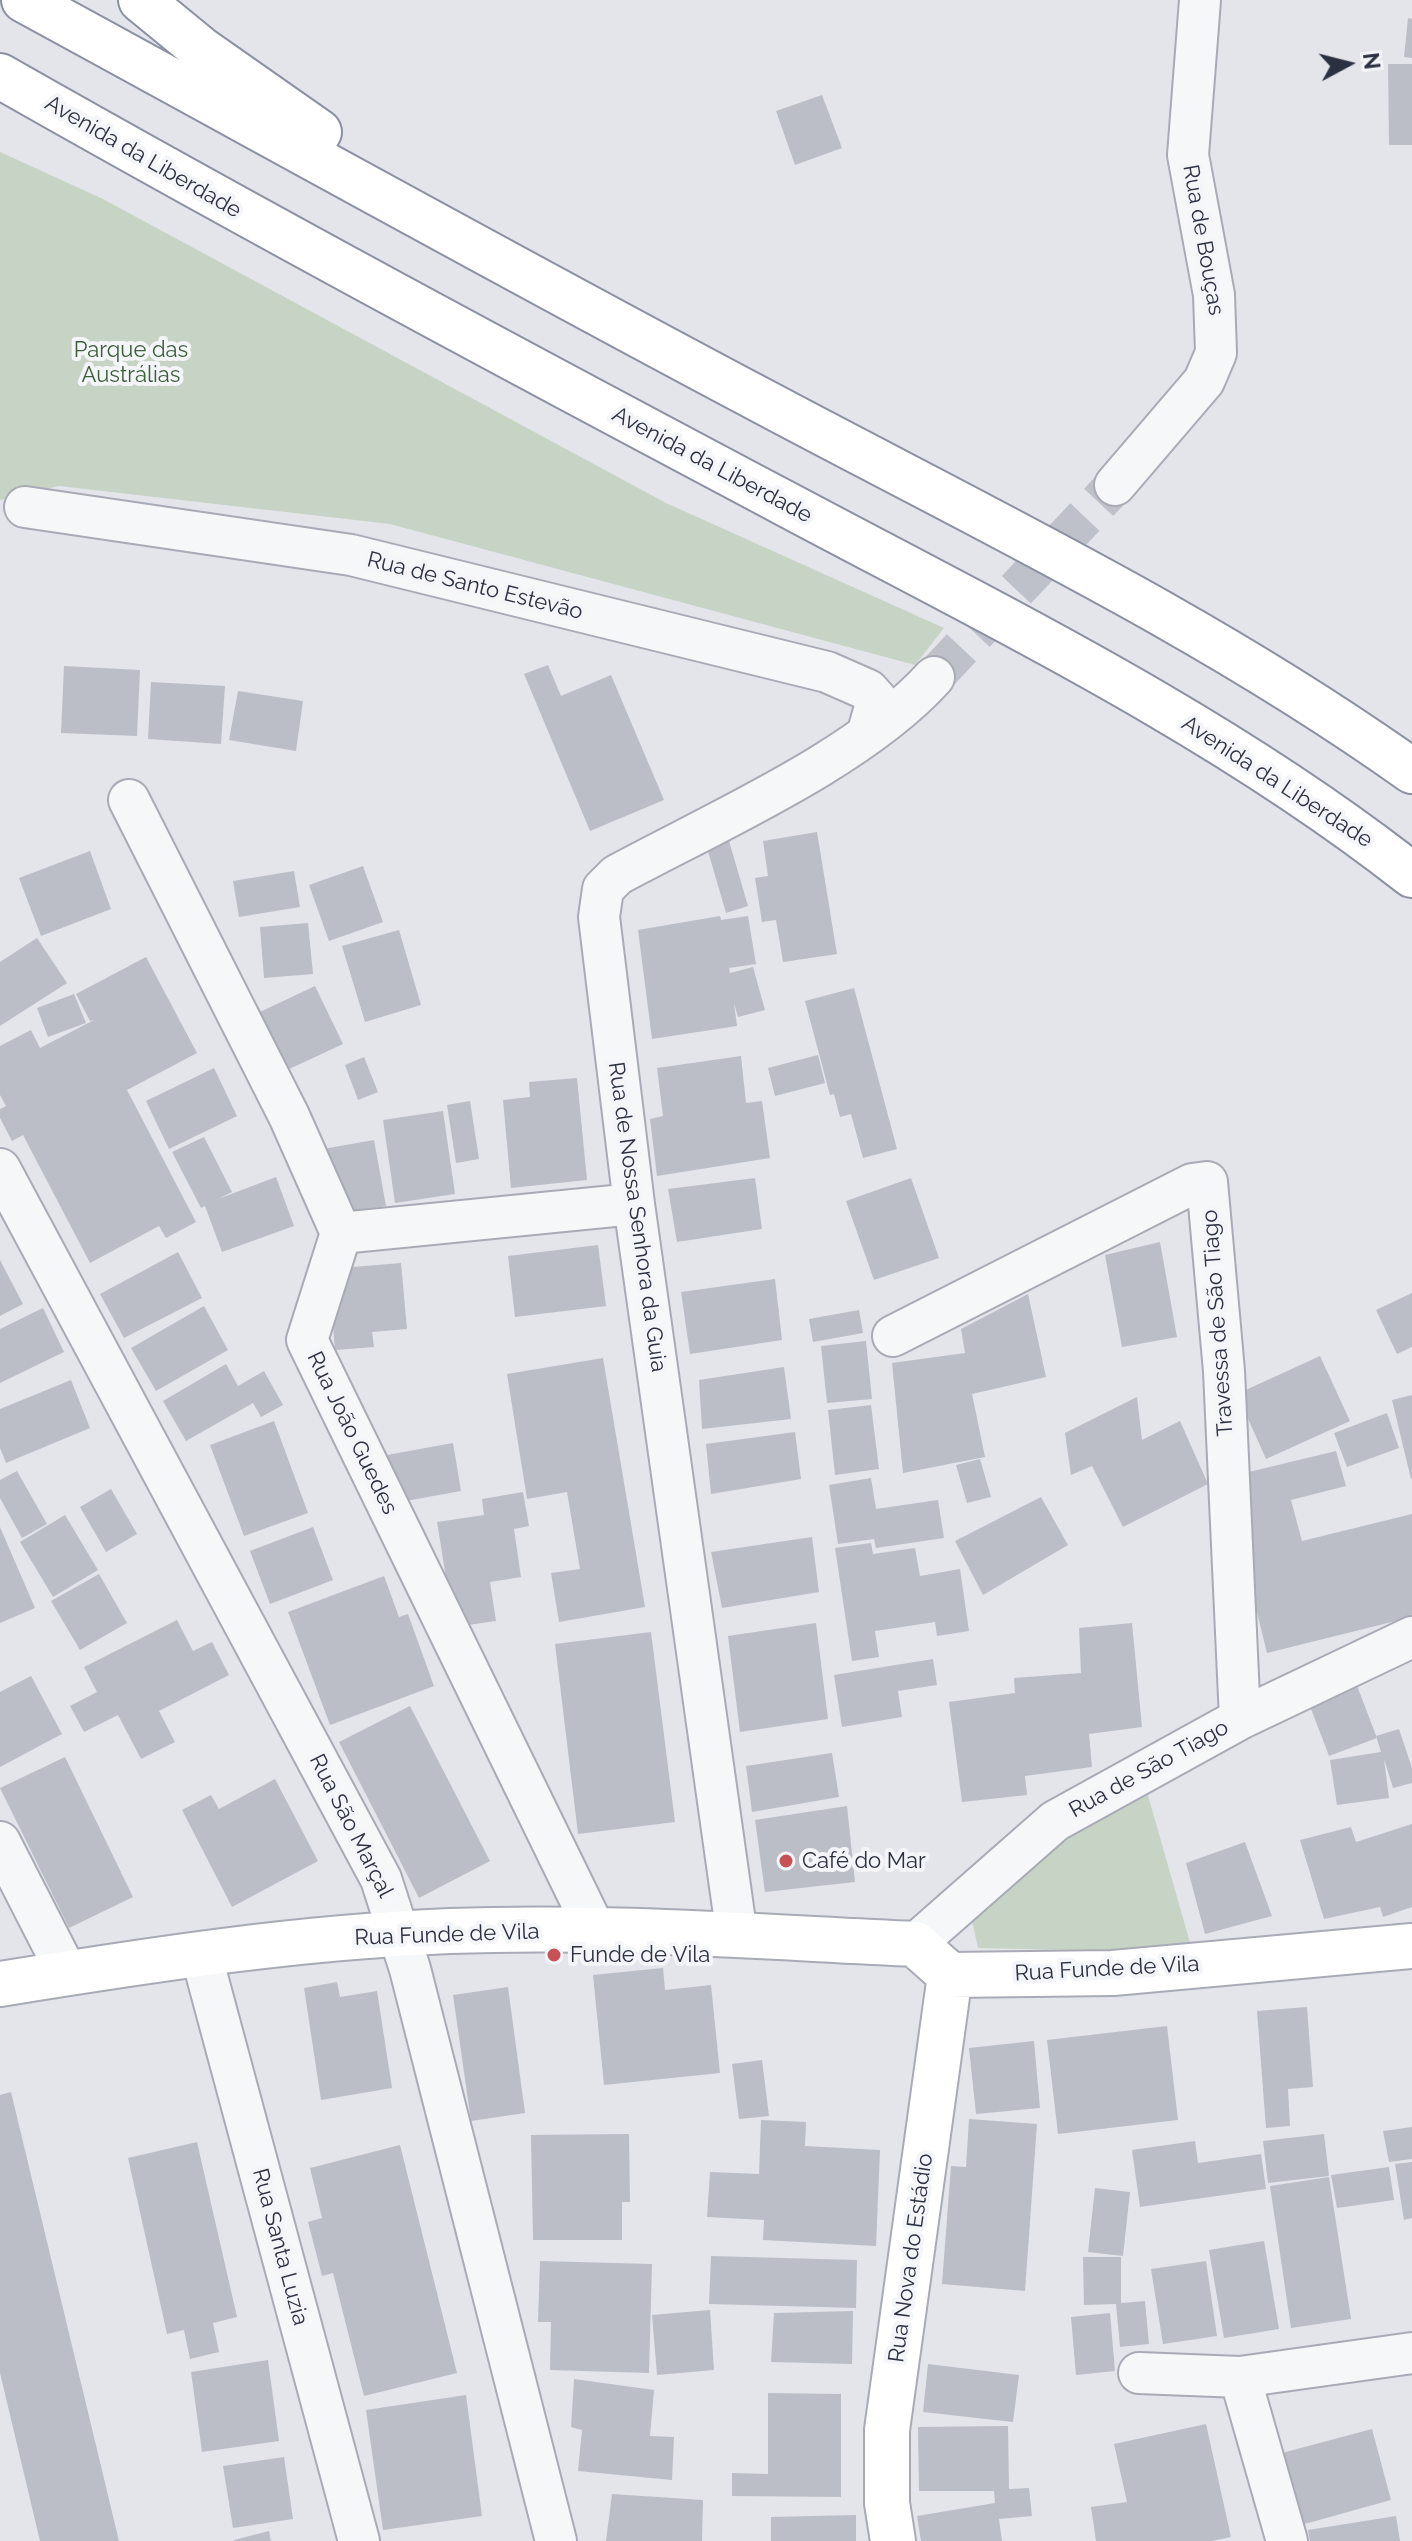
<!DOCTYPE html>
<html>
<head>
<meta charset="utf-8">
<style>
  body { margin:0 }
  #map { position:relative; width:1412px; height:2541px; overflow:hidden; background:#e3e5eb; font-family:Raleway,sans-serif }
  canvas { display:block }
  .north { position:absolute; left:1308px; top:24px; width:80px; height:80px; -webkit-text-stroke:6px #f3f5f8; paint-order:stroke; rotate:83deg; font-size:22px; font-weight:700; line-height:32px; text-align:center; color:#2c3142 }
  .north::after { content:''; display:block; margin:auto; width:28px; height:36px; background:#2c3142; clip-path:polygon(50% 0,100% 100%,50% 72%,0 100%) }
</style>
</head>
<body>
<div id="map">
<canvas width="1412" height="2541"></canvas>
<div class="north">N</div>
</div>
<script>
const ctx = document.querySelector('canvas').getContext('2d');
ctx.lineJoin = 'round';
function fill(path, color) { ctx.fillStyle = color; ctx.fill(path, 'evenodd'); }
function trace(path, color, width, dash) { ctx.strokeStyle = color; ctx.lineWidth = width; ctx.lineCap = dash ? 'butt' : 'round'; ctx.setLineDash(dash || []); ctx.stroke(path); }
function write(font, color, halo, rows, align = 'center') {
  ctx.font = font + ' Raleway,sans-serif'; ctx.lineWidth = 8; ctx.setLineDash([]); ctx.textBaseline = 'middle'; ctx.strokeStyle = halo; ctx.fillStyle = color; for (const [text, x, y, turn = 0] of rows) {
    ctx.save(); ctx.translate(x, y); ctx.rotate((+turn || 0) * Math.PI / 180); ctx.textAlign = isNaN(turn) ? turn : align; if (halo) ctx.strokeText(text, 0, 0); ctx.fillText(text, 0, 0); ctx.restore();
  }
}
const green = new Path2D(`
  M0,152L103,199L666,503L944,628L915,665L390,524L59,486L0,500Z
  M1147,1792L1193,1953L978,1948L972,1920L1085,1821Z`);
const building = new Path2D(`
  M1408,18L1412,19V58L1404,57Z
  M1388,64H1412V145H1389Z
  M822,95L842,148L795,165L776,111Z
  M548,665L561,696L611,675L664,800L590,831L524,674Z
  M64,666L140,670L137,736L61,733Z
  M151,682L225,686L221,744L148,739Z
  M238,691L303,701L296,751L229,740Z
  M817,832L837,954L783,962L776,920L762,922L755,878L768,876L763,841Z
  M727,834L748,906L726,913L705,841Z
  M90,851L111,909L41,936L19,878Z
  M363,866L383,922L329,941L309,885Z
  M294,871L300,907L239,917L233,881Z
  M720,916L721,920L748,916L756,964L729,968L730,973L753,967L765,1010L738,1017L734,1003L737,1026L652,1039L638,930Z
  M308,923L313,974L264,978L260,927Z
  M399,930L421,1005L365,1022L342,946Z
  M37,938L67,983L0,1026V962Z
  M146,957L197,1053L127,1090L196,1222L166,1238L159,1226L90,1263L23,1135L12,1141L0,1118V1109L6,1106L0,1095V1046L31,1030L40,1048L94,1020L90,1021L76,994Z
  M315,986L343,1044L272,1077L245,1019Z
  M854,988L897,1149L863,1158L851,1114L840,1117L834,1094L830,1095L805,1001Z
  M74,994L86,1023L48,1037L37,1008Z
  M818,1055L825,1083L775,1096L768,1068Z
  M741,1056L746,1103L762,1101L770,1158L657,1176L650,1119L663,1116L657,1068Z
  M364,1057L378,1092L358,1100L345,1065Z
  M214,1068L237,1116L169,1149L146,1101Z
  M577,1078L587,1180L511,1188L503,1100L530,1097L529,1082Z
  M470,1101L479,1159L456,1163L447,1105Z
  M443,1111L455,1194L395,1203L383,1120Z
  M204,1137L232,1192L218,1199L276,1177L294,1226L222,1252L205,1206L201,1208L172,1152Z
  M374,1140L386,1206L334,1215L323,1149Z
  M755,1178L762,1229L677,1242L668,1189Z
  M911,1178L939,1258L874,1280L846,1201Z
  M1160,1242L1177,1337L1122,1347L1105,1255Z
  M598,1245L606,1306L515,1317L508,1256Z
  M178,1252L202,1298L124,1338L100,1294Z
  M0,1260L23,1304L0,1316Z
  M401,1263L407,1329L372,1332L374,1347L335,1350L328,1269Z
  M775,1279L782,1340L690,1354L681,1292Z
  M1412,1293V1347L1397,1354L1376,1310Z
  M1028,1294L1046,1377L972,1394L985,1457L903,1473L892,1363L965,1353L961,1329Z
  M204,1306L228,1350L156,1391L131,1348Z
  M43,1308L64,1352L0,1383V1329Z
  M859,1310L863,1333L813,1342L809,1319Z
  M866,1341L872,1399L827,1403L821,1346Z
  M1320,1356L1350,1421L1266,1459L1237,1394Z
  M603,1358L645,1607L559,1622L551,1573L580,1569L567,1492L527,1499L507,1374Z
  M226,1364L238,1386L264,1371L283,1405L261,1417L253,1403L186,1441L163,1401Z
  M784,1367L791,1419L702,1429L699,1380Z
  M71,1380L90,1428L6,1463L0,1448V1409Z
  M1412,1395V1478L1411,1479L1392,1400Z
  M1137,1397L1142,1440L1180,1421L1208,1484L1123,1527L1092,1466L1071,1475L1065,1433Z
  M871,1405L879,1469L835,1475L828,1410Z
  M1387,1413L1399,1448L1347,1467L1334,1433Z
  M274,1421L308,1513L244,1536L210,1445Z
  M795,1432L801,1479L711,1494L706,1444Z
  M453,1443L461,1491L395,1503L387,1455Z
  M1336,1451L1346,1486L1291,1500L1302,1541L1412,1514V1617L1267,1653L1224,1478Z
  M980,1459L991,1497L967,1503L956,1465Z
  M17,1471L47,1524L22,1538L0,1498V1480Z
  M871,1478L876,1509L938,1500L944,1538L876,1548L874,1539L838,1544L829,1485Z
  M111,1489L137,1534L106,1552L80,1507Z
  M523,1492L529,1526L514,1529L521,1577L490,1582L496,1621L454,1627L437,1522L484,1515L482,1499Z
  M1041,1497L1068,1545L983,1595L955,1541Z
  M65,1515L98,1570L53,1597L20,1542Z
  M0,1527L35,1608L0,1623Z
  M313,1527L333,1580L270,1604L250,1551Z
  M812,1537L819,1592L722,1608L711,1552Z
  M871,1543L873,1554L915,1548L920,1576L960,1569L969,1631L937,1636L935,1622L875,1631L879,1657L852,1661L835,1548Z
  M99,1574L127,1623L80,1650L51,1601Z
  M384,1576L399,1617L408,1614L434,1686L330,1725L288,1612Z
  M177,1620L193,1651L212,1642L229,1675L159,1711L175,1742L141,1759L118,1715L84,1732L70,1706L97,1692L84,1667Z
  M816,1623L828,1719L740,1732L728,1636Z
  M1132,1623L1142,1727L1089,1734L1092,1767L1025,1776L1027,1795L962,1802L949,1702L1015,1693L1014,1678L1081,1673L1079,1628Z
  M651,1632L675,1822L578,1834L555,1644Z
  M933,1659L937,1685L898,1691L902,1717L842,1727L834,1675Z
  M31,1676L62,1734L0,1767V1692Z
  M1356,1683L1377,1738L1329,1756L1308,1701Z
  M410,1706L490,1861L419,1898L339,1742Z
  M1399,1729L1412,1768V1783L1393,1788L1384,1759L1389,1798L1337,1805L1330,1760L1381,1752L1376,1736Z
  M832,1753L839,1797L752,1812L746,1766Z
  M65,1757L133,1897L69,1928L0,1788Z
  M275,1779L318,1861L232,1907L182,1810L211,1795L219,1809Z
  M847,1806L855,1882L765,1892L755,1820Z
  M1412,1824V1907L1383,1917L1380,1907L1324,1919L1300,1840L1351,1827L1356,1842Z
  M1245,1842L1272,1916L1205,1934L1186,1863Z
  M663,1968L665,1990L711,1985L720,2073L604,2085L593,1975Z
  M337,1982L340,1997L377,1991L392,2088L321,2100L304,1988Z
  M508,1987L525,2113L471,2121L453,1995Z
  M1307,2007L1313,2087L1288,2089L1290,2126L1266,2128L1257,2011Z
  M1167,2026L1178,2120L1058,2134L1047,2040Z
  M1034,2041L1040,2108L976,2114L969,2048Z
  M762,2060L769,2116L739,2119L732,2064Z
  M11,2092L119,2541H40L0,2373V2095Z
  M969,2119L1037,2124L1025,2291L942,2284L951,2166L966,2167Z
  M761,2120L806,2122L805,2146L880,2150L876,2246L763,2240L764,2220L707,2217L710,2172L759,2174Z
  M1412,2127V2159L1389,2162L1383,2131Z
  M629,2134L630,2202H622V2240H533L531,2135Z
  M1324,2134L1329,2176L1268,2183L1263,2141Z
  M1195,2141L1198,2163L1261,2154L1266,2189L1140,2207L1132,2150Z
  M197,2142L237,2317L213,2323L219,2352L190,2359L184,2330L167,2334L128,2158Z
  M400,2145L457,2373L364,2396L333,2273L322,2276L308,2222L322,2218L310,2168Z
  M1412,2162V2218L1404,2220L1395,2164Z
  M1389,2167L1394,2200L1337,2208L1331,2175Z
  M1329,2177L1351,2319L1291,2328L1270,2186Z
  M1095,2188L1130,2192L1123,2256L1088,2252Z
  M1264,2241L1279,2329L1224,2338L1209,2250Z
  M711,2256L857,2260L856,2308L709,2304Z
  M1083,2257H1121V2303L1145,2301L1149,2344L1120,2347L1116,2304L1084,2305Z
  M540,2261L652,2264L649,2373L550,2370L551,2322H538Z
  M1206,2261L1217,2336L1163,2344L1151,2269Z
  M710,2310L714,2370L657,2375L652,2315Z
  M853,2311L852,2364L771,2362L774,2313Z
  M1110,2313L1115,2371L1076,2375L1071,2317Z
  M268,2360L279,2441L202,2452L191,2372Z
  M928,2364L1019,2375L1013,2422L923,2412Z
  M574,2379L654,2390L650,2436L674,2437L672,2480L578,2471L582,2430L571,2427Z
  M768,2393L841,2394V2497L732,2496V2473L768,2474Z
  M466,2395L482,2516L383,2530L366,2410Z
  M1206,2424L1231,2537L1212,2541H1096L1091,2507L1127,2502L1114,2444Z
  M1008,2426L1009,2489L1029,2488L1032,2516L999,2519L1002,2541H921L917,2516L995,2503L994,2491H919L918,2427Z
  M1372,2429L1391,2500L1301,2525L1282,2453Z
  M284,2457L293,2519L233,2528L223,2466Z
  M612,2494L703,2500L702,2541H606Z
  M856,2515V2541H771V2517Z
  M1396,2516L1400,2541H1310L1308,2530Z
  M269,2531L271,2541H234V2540Z`);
const streetTunnel = new Path2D(`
  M934,677L1115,485`);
const street = new Path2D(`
  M1115,485L1204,381L1216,353L1214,295L1188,155L1200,0
  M25,507L351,555L827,672L868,690L877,700L867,735
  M129,800L289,1116L341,1233L307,1340L595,1930
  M0,1169L381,1879L410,1969L556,2541
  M341,1233L634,1204
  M893,1336L1192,1184L1207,1182L1224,1371L1240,1719
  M0,1842L67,1973
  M737,1936L634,1204L599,917L603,889L617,875C715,822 860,759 934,677
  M915,1944L1055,1821L1240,1719L1412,1637
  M201,1954L359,2541
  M1139,2373L1240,2377L1412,2353
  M1240,2377L1287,2541`);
const secondary = new Path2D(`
  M0,1984C149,1960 299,1937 450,1931C604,1925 760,1937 915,1944L950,1975L1113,1973L1412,1946
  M893,2541L887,2503V2430L950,1975`);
const highway = new Path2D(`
  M24,0C272,135 518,272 768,404C986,520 1210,627 1412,771
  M141,0L202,50L319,132
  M0,76C260,224 524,365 788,505C1002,619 1221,725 1412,875`);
const markers = [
  [786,1861,8,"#c75155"],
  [554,1955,8,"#c75155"]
];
const streetNames = [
  ["Avenida da Liberdade",143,157,30],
  ["Rua de Bouças",1203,240,80],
  ["Avenida da Liberdade",712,465,28],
  ["Rua de Santo Estevão",475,586,14],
  ["Avenida da Liberdade",1277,782,33],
  ["Rua de Nossa Senhora da Guia",637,1217,82],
  ["Travessa de São Tiago",1218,1323,-94],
  ["Rua João Guedes",352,1433,64],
  ["Rua de São Tiago",1149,1769,-29],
  ["Rua São Marçal",351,1826,63],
  ["Rua Funde de Vila",447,1935,-2],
  ["Rua Funde de Vila",1107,1969,-3],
  ["Rua Santa Luzia",280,2247,75],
  ["Rua Nova do Estádio",911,2258,-82]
];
const parkNames = [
  ["Parque das",131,350],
  ["Austrálias",131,375]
];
const poiNames = [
  ["Café do Mar",802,1861],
  ["Funde de Vila",570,1955]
];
fill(green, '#c7d4c5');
fill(building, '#bbbec7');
trace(streetTunnel, '#bec1c9', 40, [40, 20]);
trace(street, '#a8abb5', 44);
trace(secondary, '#a8abb5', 48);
trace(highway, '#8b91a1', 48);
trace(street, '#f6f7f9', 40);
trace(secondary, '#fff', 44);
trace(highway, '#fff', 44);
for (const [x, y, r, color] of markers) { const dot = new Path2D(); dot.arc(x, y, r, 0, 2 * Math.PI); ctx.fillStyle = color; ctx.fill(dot); trace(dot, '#f3f5f8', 3); }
write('22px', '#2c3142', '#f3f5f8', streetNames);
write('22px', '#3d5d3a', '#f3f5f8', parkNames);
write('22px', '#2c3142', '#f3f5f8', poiNames, 'left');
</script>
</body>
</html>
